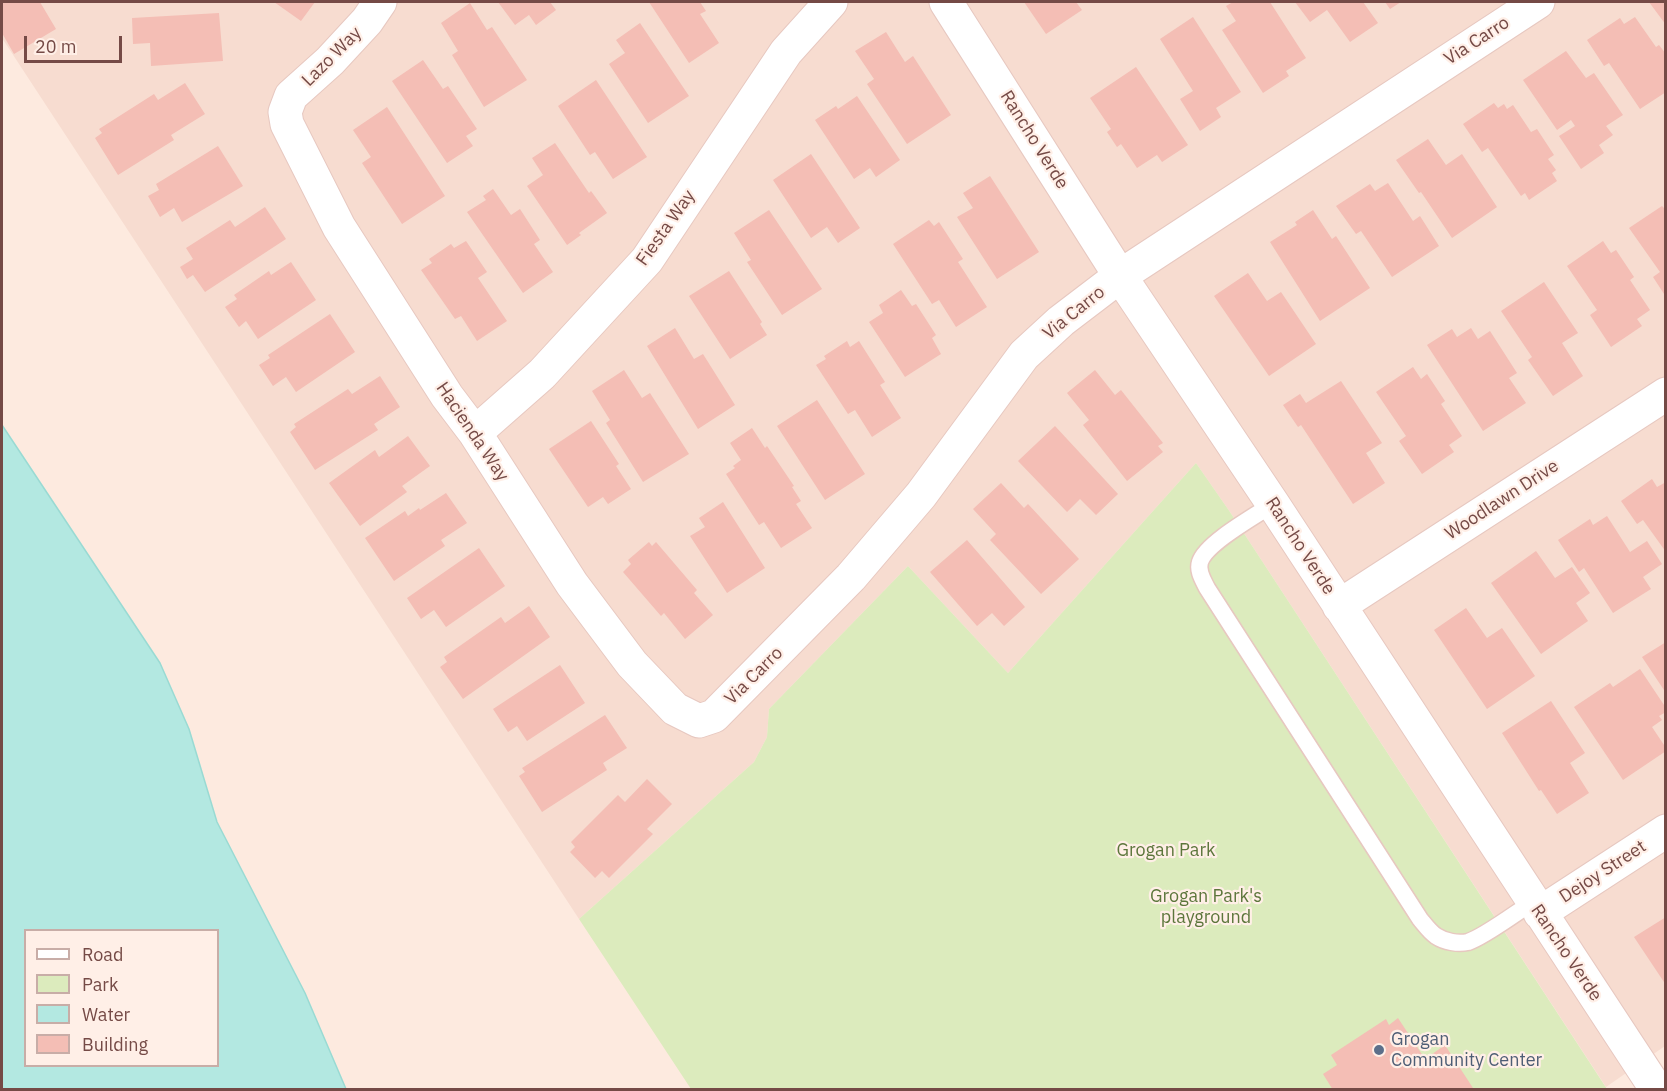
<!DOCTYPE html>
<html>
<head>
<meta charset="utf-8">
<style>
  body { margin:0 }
  #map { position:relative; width:1667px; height:1091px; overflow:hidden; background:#fdeadf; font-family:"IBM Plex Sans",sans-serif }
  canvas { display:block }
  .frame { position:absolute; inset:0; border:3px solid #754a46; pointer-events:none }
  .legend { position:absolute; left:24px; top:929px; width:195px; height:138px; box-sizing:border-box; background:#ffefe7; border:2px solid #c8ada7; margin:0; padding:8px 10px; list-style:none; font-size:18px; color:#754a46 }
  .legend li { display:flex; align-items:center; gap:12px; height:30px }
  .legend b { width:30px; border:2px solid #c8ada7 }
  .scale { position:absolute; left:24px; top:36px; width:98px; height:27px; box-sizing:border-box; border:3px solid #754a46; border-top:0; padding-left:8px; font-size:18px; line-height:21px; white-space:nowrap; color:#754a46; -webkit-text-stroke:4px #ffefe7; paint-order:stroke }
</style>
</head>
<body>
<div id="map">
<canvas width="1667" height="1091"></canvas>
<div class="frame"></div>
<ul class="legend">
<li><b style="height:8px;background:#fff"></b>Road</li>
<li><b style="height:16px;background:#dcebbd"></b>Park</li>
<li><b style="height:16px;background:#b3e8e1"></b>Water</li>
<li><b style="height:16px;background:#f4beb5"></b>Building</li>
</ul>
<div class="scale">20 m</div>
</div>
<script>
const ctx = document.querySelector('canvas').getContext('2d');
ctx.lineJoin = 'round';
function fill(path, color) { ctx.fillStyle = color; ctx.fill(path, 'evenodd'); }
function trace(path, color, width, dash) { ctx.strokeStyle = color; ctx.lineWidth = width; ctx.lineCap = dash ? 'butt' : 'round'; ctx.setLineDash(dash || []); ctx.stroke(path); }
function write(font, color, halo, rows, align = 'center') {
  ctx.font = font + ' "IBM Plex Sans",sans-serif'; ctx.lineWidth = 4.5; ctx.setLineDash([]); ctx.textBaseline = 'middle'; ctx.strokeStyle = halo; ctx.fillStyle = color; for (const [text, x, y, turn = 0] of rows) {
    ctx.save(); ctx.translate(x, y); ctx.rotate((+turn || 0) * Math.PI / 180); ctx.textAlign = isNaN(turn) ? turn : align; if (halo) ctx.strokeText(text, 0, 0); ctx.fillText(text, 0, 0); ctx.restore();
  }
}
const residential = new Path2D(`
  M2,2H1665V1046L1606,1087L1230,512L1196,463L1008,673L908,566L769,709L767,737L754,762L579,919L2,38Z`);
const green = new Path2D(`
  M1196,463L1230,512L1607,1089H691L579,919L754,762L767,737L769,709L908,566L1008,673Z`);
const water = new Path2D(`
  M2,425L160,663L189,729L217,822L305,993L346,1089H2ZM26,930H218V1066H26Z`);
const building = new Path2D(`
  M2,2H40L56,29L14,54L2,33Z
  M274,2H315L301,21Z
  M498,2H550L556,10L536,25L529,15L515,25Z
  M649,2H700L706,11L700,14L719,43L689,63Z
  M1024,2H1076L1082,10L1046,34Z
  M1233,2H1270L1306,58L1286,71L1289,76L1263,93L1222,30L1236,21L1226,6Z
  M1295,2H1363L1378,23L1350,42L1327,10L1310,22Z
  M1385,2H1401L1390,9Z
  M1649,2H1666V25Z
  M470,3L487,30L492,27L527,80L484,107L452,55L458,51L441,23Z
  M219,13L223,61L151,66L150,43L133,44L132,18Z
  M1193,17L1241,92L1216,108L1221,117L1200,131L1180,99L1193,91L1160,39Z
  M1635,17L1656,47L1659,45L1666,54V92L1640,109L1609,63L1604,66L1587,40L1620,18L1624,24Z
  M640,23L689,96L648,123L609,64L625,53L616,40Z
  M886,32L905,62L913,56L951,115L907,144L867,84L874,79L855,51Z
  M1566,51L1586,78L1594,73L1623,115L1606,126L1613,135L1599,145L1604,153L1581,169L1559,136L1575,126L1571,120L1557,130L1523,80Z
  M423,60L443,89L448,86L477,129L466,136L473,146L447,163L392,81Z
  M1136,67L1188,145L1162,162L1157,155L1137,168L1121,144L1117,147L1107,132L1111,129L1090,98Z
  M596,80L647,157L613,179L595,152L590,155L558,106Z
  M185,83L205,114L171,135L174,140L118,175L95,138L102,133L99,129L154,94L158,100Z
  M857,96L900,160L876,177L870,168L854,179L815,120L836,106L838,109Z
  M1494,103L1498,108L1504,104L1507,109L1513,105L1531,132L1537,129L1554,155L1548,159L1556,170L1552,173L1557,181L1529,200L1525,193L1521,196L1488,148L1482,152L1463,124Z
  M387,107L445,196L402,224L362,163L371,157L353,130Z
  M1428,139L1446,165L1462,154L1497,207L1452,238L1421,192L1419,193L1396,160Z
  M555,143L589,193L591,191L607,213L579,233L581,235L567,245L527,186L543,175L532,158Z
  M218,146L243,186L182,222L174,208L160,217L148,196L159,190L156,184Z
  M811,154L860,228L838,243L827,227L811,238L773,180Z
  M990,176L1039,252L997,279L957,217L973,208L963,193Z
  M1388,183L1413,221L1420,216L1439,246L1392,277L1361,231L1356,234L1336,206L1370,184L1375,191Z
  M493,189L511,215L520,209L540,240L534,244L553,272L523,293L467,212L486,200L483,196Z
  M1662,206L1666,210V297L1653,277L1660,272L1629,228Z
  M265,207L286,239L205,292L193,275L187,279L180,267L193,259L186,248L230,220L235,227Z
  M769,210L822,289L782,315L747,262L751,260L734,233Z
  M1313,210L1332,239L1336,236L1370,288L1320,321L1270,242L1297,225L1295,222Z
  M929,220L934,226L939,222L963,259L958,262L987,307L956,327L939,300L932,304L893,244Z
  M466,241L487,272L478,278L507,321L477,341L461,316L455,319L421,270L432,263L429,259L451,244L454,248Z
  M1603,241L1611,253L1616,250L1634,277L1630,280L1650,310L1637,319L1642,326L1611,347L1590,315L1597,310L1567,266Z
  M291,262L316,300L258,339L246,321L239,327L225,307L237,299L234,295L269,271L271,275Z
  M729,271L762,322L760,324L767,335L730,359L689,296Z
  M1248,273L1267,301L1281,292L1316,344L1269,376L1214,296Z
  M1544,282L1578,333L1562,343L1583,376L1553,396L1528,360L1532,357L1501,311Z
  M901,290L912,306L916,304L936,335L932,338L941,354L905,377L869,322L883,313L879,305Z
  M330,314L355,352L296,392L286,377L273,386L259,365L270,358L268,355Z
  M675,328L694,359L703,354L735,405L698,429L647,346Z
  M1471,328L1478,339L1490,331L1517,373L1509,378L1526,403L1483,431L1427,345L1452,329L1457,337Z
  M847,341L850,347L859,341L885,382L880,385L901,418L872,437L855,410L848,414L816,365L826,359L824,356Z
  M1413,367L1421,379L1427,374L1445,401L1441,404L1462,436L1449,445L1454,452L1422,474L1399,441L1406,436L1376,392Z
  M624,370L642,398L650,393L689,454L643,482L606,423L610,420L592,391Z
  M1095,370L1115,395L1121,390L1163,443L1158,446L1163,452L1127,481L1083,425L1089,420L1067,393Z
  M380,376L400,407L374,424L378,430L315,470L290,432L296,427L294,424L348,389L352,394Z
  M1341,381L1382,443L1366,453L1385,483L1353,504L1301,425L1298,427L1283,405L1300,394L1306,403Z
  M817,400L865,474L825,500L777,426Z
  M591,421L619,464L616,466L631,489L608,504L603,497L588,507L549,449Z
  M1055,426L1118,494L1096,515L1080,499L1067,512L1018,461Z
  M752,428L765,448L767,446L794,486L792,487L801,501L796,504L812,528L781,548L764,522L759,525L726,474L735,468L733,466L741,460L730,443Z
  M408,436L430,466L402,486L407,492L360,526L329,483L375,450L379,457Z
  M1652,479L1657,487L1666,482V552L1643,520L1637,524L1621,501Z
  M1001,483L1024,508L1028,504L1079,559L1041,594L990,540L996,534L973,509Z
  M446,493L467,523L441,540L445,546L394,581L365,538L405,511L408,516L419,508L420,510Z
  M723,502L765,568L727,593L690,536L705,527L699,518Z
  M1607,516L1630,552L1647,541L1662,564L1643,577L1651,589L1613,613L1584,568L1579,572L1558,540L1590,519L1593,525Z
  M967,540L1025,607L1004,626L992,613L977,626L930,572Z
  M649,542L652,546L656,542L697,590L694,593L713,615L685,639L664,613L661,616L623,572L631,564L628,560Z
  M479,548L505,586L446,627L434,610L421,619L407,598Z
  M1536,551L1555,578L1572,567L1590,593L1576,603L1588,621L1541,654L1491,583Z
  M529,606L550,637L463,699L440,667L447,662L444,657L501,617L505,623Z
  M1466,608L1487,638L1502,628L1535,676L1487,709L1434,630Z
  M1666,642V693L1642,657Z
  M560,665L585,703L527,741L517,726L508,732L493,709Z
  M1640,669L1666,708V712L1659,716L1662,720L1652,727L1666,748V751L1623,780L1574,707L1610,683L1613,687Z
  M1551,701L1585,753L1570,763L1589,793L1557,814L1541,790L1539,791L1502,733Z
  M605,715L627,748L603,763L607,770L542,812L519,776L525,772L522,768Z
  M647,779L672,804L647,829L653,834L609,878L602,871L595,878L570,852L575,847L571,842L618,795L625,802Z
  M1666,917V985L1634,937Z
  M1398,1018L1425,1059L1445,1045L1473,1088L1471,1090H1333L1323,1074L1337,1065L1331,1055L1386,1019L1389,1025Z`);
const lane = new Path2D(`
  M1273,504C1255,516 1206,543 1200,562C1197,571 1203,580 1207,588L1420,919C1425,925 1430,932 1436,936C1445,942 1458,944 1468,942C1484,937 1517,912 1533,902`);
const street = new Path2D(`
  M380,2L367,21L330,61L291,96L285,112L287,124L339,227L447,396L475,433L572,584L632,664L675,709L699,721L714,716L851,577L921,495L1024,355L1061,321L1120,276L1538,2
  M946,2L1120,276L1273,504L1657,1090
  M475,433L542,374L647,260L786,52L831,2
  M1339,606L1666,394
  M1540,913L1666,831`);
const markers = [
  [1379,1050,6,"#5c6f8a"]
];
const streetNames = [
  ["Via Carro",1477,41,-33],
  ["Lazo Way",332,57,-45],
  ["Rancho Verde",1034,140,58],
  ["Fiesta Way",666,228,-55],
  ["Via Carro",1074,313,-39],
  ["Hacienda Way",472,432,56],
  ["Woodlawn Drive",1502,500,-33],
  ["Rancho Verde",1300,546,57],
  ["Via Carro",754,676,-45],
  ["Dejoy Street",1603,872,-33],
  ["Rancho Verde",1566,953,56]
];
const parkNames = [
  ["Grogan Park",1166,851],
  ["Grogan Park's",1206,897],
  ["playground",1206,918]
];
const serviceNames = [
  ["Grogan",1391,1040],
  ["Community Center",1391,1061]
];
fill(residential, '#f7dcd0');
fill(green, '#dcebbd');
fill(water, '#b3e8e1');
trace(water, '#99dad3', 1.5);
fill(building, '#f4beb5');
trace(lane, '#e7c8c0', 19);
trace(street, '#e7c8c0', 35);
trace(lane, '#fff', 16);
trace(street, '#fff', 33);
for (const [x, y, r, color] of markers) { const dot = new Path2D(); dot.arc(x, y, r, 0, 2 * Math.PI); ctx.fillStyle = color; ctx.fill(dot); trace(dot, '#ffefe7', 2); }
write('18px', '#754a46', '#ffefe7', streetNames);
write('18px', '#5c763b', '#ffefe7', parkNames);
write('18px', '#4e5e75', '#ffefe7', serviceNames, 'left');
</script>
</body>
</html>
